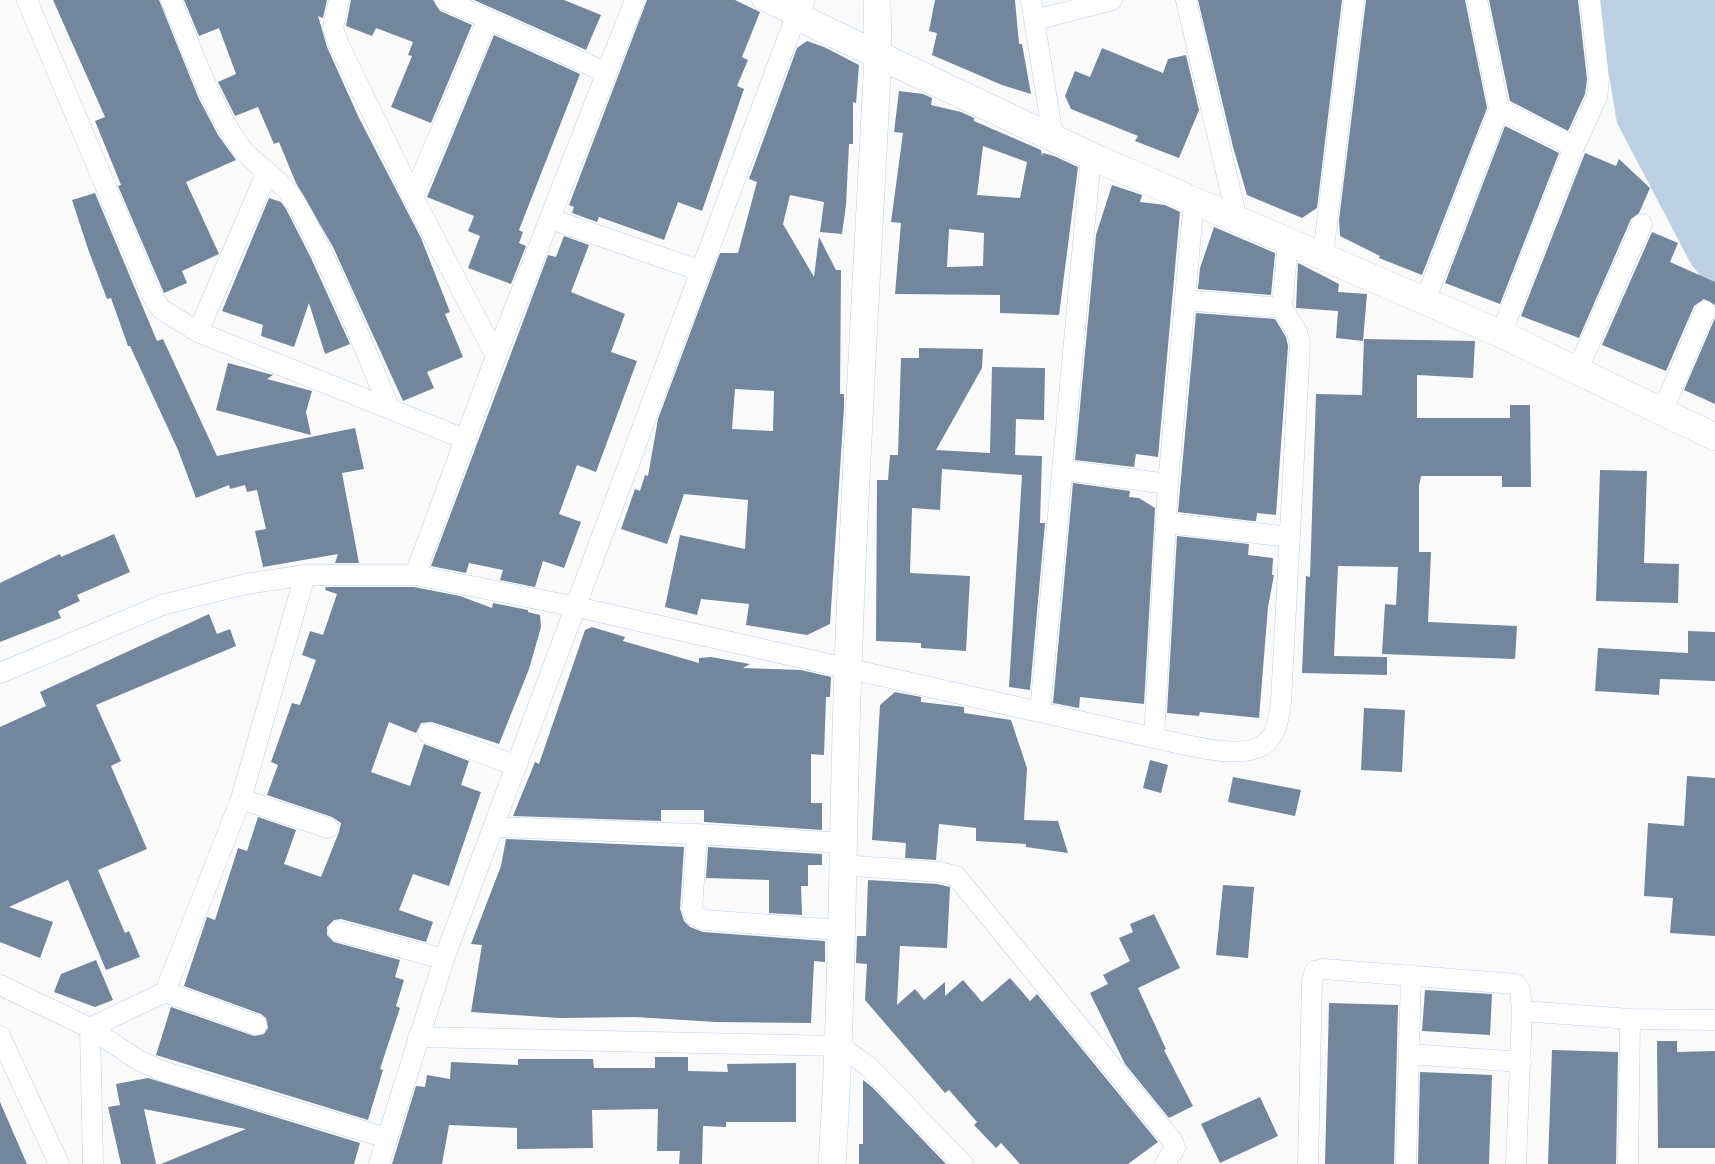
<!DOCTYPE html>
<html>
<head>
<meta charset="utf-8">
<style>
  body { margin:0 }
  canvas { display:block; background:#fafafa }
</style>
</head>
<body>
<canvas width="1715" height="1164"></canvas>
<script>
const ctx = document.querySelector('canvas').getContext('2d');
ctx.lineJoin = 'round';
function fill(path, color) { ctx.fillStyle = color; ctx.fill(path, 'evenodd'); }
function trace(path, color, width, dash) { ctx.strokeStyle = color; ctx.lineWidth = width; ctx.lineCap = dash ? 'butt' : 'round'; ctx.setLineDash(dash || []); ctx.stroke(path); }
const green = new Path2D(`
  M1601,0H1715V295L1691,264L1617,123L1602,33Z`);
const building = new Path2D(`
  M53,0H159L199,99L218,135L236,160L186,182L219,254L182,271L187,283L164,293L118,186L121,185L95,121L105,117Z
  M184,0H327L323,18L318,16L327,47L359,118L421,238L450,312L445,314L463,357L427,372L434,388L403,401L333,247L296,183L279,142L274,144L258,107L235,116L218,82L236,74L219,28L199,36Z
  M351,0H433L440,11L472,25L431,123L391,107L412,56L408,55L413,42L376,28L372,36L346,26Z
  M474,0H564L601,15L586,50Z
  M647,0H735L760,12L742,57L748,60L737,86L744,89L702,211L678,202L664,240L599,217L597,222L572,213L574,207L569,205Z
  M935,0H1015L1019,44H1022L1031,94L1002,85L932,55L937,33L929,31Z
  M1198,0H1342L1317,208L1302,218L1247,195L1233,147Z
  M1366,0H1465L1487,108L1422,275L1379,258L1380,256L1340,236L1339,220Z
  M1489,0H1578L1587,79L1585,94L1568,131L1510,101Z
  M494,35L580,74L519,230L523,232L519,243L526,246L511,284L468,268L480,236L468,231L474,216L427,197Z
  M807,41L824,47L859,65L856,103L853,102V144H849L846,205L842,234L820,232L824,202L790,195L783,224L814,277L819,237L836,270H841L840,394H844V407L830,624L807,635L746,625L749,604L701,599L697,615L665,607L680,535L745,549L748,500L684,494L667,544L621,529L635,489L640,491L645,475L648,476L658,419L720,253H738L757,182L749,179L797,48ZM735,389L774,391L773,431L732,429Z
  M1102,48L1163,73L1168,59L1186,55L1199,110L1179,158L1135,141L1138,136L1071,109L1065,96L1075,71L1090,77Z
  M899,91L923,94L932,98L931,105L961,112L974,118V121L1041,150L1042,156L1043,153L1054,156L1078,167L1059,315L1000,313V295L895,294L901,223L891,222L903,133L894,132ZM983,146L1027,162L1020,198L977,195ZM949,229L984,233L983,266L947,267Z
  M1505,126L1559,153L1500,304L1445,283Z
  M1585,153L1616,166L1619,159L1650,188L1639,213L1631,219L1579,338L1521,316Z
  M1112,185L1142,195L1140,202L1165,205L1180,212L1158,457L1136,454L1134,467L1075,460L1096,235Z
  M95,193L157,341L163,339L217,456L355,428L364,469L342,473L359,563H335L338,554L263,567L255,531L266,529L257,490L247,492L245,485L230,489L229,485L196,498L178,450L130,346H128L111,298L107,299L88,249L72,200Z
  M269,198L281,202L286,209L311,258L350,344L325,354L309,303L294,347L261,336L263,325L222,311Z
  M1214,227L1275,253L1271,295L1198,289L1200,268Z
  M1652,232L1678,243L1670,262L1715,282V305L1704,299L1694,306L1666,371L1602,345Z
  M564,236L589,245L571,292L625,314L611,352L637,361L596,472L577,465L559,514L581,522L564,568L543,561L535,587L500,580L503,570L469,563L466,573L431,566L548,255L556,257Z
  M1298,263L1339,284L1338,292L1367,294L1363,341L1336,338L1338,311L1296,308Z
  M1196,313L1275,319L1286,337L1288,346L1276,515L1257,513L1256,521H1253L1178,512Z
  M1715,318V404L1684,390Z
  M1364,339L1475,341L1473,378L1417,375V418H1510V405H1530L1531,487H1502V476H1421L1419,486V552H1431L1428,622L1517,626L1515,659L1382,654L1385,604L1396,605L1398,567L1338,566L1334,656L1387,657V675L1302,673L1306,576L1310,577L1316,394L1362,395Z
  M919,348L983,349L982,368L936,450L990,453L992,367L1045,368L1044,420L1016,419L1015,455L1042,456L1040,523H1045L1030,690L1009,687L1022,475L942,469L940,510L912,508L910,573L970,576L966,651L921,648V643L876,641L877,480H888L890,455H898L901,358H919Z
  M228,363L273,375L267,379L312,391L306,412L311,435L216,410Z
  M1600,470L1647,471L1644,563L1679,564L1678,603L1596,601Z
  M1073,483L1130,491L1129,497L1139,498L1155,508L1144,704L1080,697L1079,708L1053,703Z
  M114,534L130,572L77,595L80,601L58,611L61,618L0,642V583L60,554L61,557Z
  M1177,536L1249,544L1248,555L1273,558L1272,575H1274L1268,607L1259,718L1200,712L1199,716L1167,713Z
  M326,587H414L460,596L492,608L493,603L528,610V612L540,615L541,627L529,669L499,744L432,722L421,723L416,733L389,722L371,772L410,786L424,744L469,761L461,785L481,792L449,886L413,874L399,910L433,922L426,942L341,919L334,920L327,927V935L334,942L400,960L395,977L404,980L396,1006L400,1008L380,1069L383,1070L368,1120L156,1055L171,1007L254,1036L264,1034L268,1028L266,1018L261,1014L184,986L207,917L215,920L238,848L247,851L258,817L296,830L284,864L321,877L339,832L341,823L332,817L267,795L278,765L271,762L292,703L300,705L316,660L302,655L310,631L323,635L337,594L325,590Z
  M209,614L217,634L230,629L236,646L96,705L121,761L111,766L147,849L98,870L125,933L129,931L140,957L106,970L68,880L9,907L53,922L40,958L0,942V727L46,706L40,692Z
  M592,627L625,637L623,641L699,663V658L711,657L750,664L743,668L801,670L831,677L830,697H826L824,755L811,754V803H822V830L704,822V810H661V821L513,816L535,762L539,764L585,630Z
  M1688,631L1715,632V681L1660,679L1659,695L1595,691L1598,648L1688,653Z
  M895,692L921,697V702L964,707V713L1011,720L1027,768L1024,820L1058,821L1068,853L1026,847V844L976,841V828L939,824L936,860L905,858L906,843L872,840L880,705Z
  M1364,708L1405,710L1402,772L1361,770Z
  M1150,760L1168,765L1161,793L1143,788Z
  M1687,776L1715,778V936L1670,933L1673,898L1644,896L1648,823L1684,826Z
  M1233,777L1301,790L1295,816L1228,802Z
  M506,839L684,847L680,909L684,921L690,927L703,932L825,941V962L814,961L811,1023L716,1022L635,1017L559,1018L471,1012L482,945L471,944L501,866Z
  M708,847L822,854V865H808V886H801L802,915L769,913V880L706,878Z
  M868,880L937,884L950,887L947,948L900,946L897,1005L915,989L924,1000L945,982V996L963,980L982,1002L1010,978L1030,1001L1037,994L1158,1142L1128,1164H1020L1001,1143L996,1148L974,1125L977,1122L949,1090L945,1093L865,1000L867,964L856,963L857,936H866Z
  M1223,885L1254,887L1248,958L1216,955Z
  M1154,914L1180,968L1138,988L1166,1049L1164,1050L1193,1106L1169,1118L1125,1064L1090,993L1108,984L1103,975L1130,961L1119,938L1133,932L1130,924Z
  M96,960L113,1000L95,1007L54,992L61,974Z
  M1425,990L1492,994L1490,1035L1422,1031Z
  M1329,1003L1398,1005L1394,1164H1325Z
  M1657,1041H1677V1052L1715,1051V1148H1658Z
  M1552,1050L1618,1052L1616,1164H1548Z
  M655,1057H688V1071L728,1072L727,1064L796,1063V1122H726V1127L703,1126L702,1164H679L680,1151H657L658,1109L592,1110L593,1148L517,1149V1128L449,1125L442,1164H392L416,1086L425,1087L427,1075L450,1079L451,1062L518,1065V1059H593L594,1068H655Z
  M1420,1072L1492,1075L1489,1164H1418Z
  M148,1078L360,1143L354,1164H161L246,1129L144,1109L156,1164H121L108,1107L120,1105L116,1084Z
  M863,1080L872,1087L946,1164H859V1144H863Z
  M1260,1097L1278,1136L1220,1163L1201,1124Z
  M0,1102L27,1164H0Z`);
const street = new Path2D(`
  M27,0L151,294L161,309L198,332L467,440
  M171,0C191,46 210,104 239,145C255,167 282,179 296,203C333,268 360,338 389,407
  M339,0L333,28L338,43L413,197L496,356
  M445,0L607,73
  M1031,0L1053,137
  M1186,0L1237,219
  M1477,0L1499,109L1574,147
  M1035,20L1112,0
  M413,197L488,19
  M551,219L701,271
  M1323,255L1354,0
  M1185,300L1282,308
  M1425,301L1499,109
  M198,332L267,172
  M1501,334L1574,147L1597,97L1599,79L1590,0
  M1578,369L1642,224
  M1663,410L1705,311
  M1063,470L1168,484
  M1167,523L1290,537
  M415,575L496,356L635,0
  M0,673L162,605L246,584L305,575H415L577,607L1154,738C1181,743 1247,764 1268,741C1278,731 1279,714 1281,702L1300,344L1297,332L1282,308L1288,242
  M1040,712L1091,156
  M428,733L517,766
  M1154,738L1168,484L1194,200
  M241,799L328,828
  M494,827L697,834L843,843
  M697,834L692,909L695,916L704,920L840,930
  M841,865L939,872L956,876L1172,1140L1175,1148L1165,1164
  M338,931L444,959
  M0,985L90,1028L138,1060L162,1071L387,1138
  M165,992L257,1025
  M1522,1011L1630,1019L1715,1020
  M90,1028L165,992L241,799L305,575
  M90,1028L93,1164
  M0,1036L59,1164
  M418,1037L840,1046L869,1067L963,1164
  M1409,1054L1521,1062
  M379,1164L444,959L796,16L762,0
  M1308,1164L1312,980L1315,971L1324,969L1516,984L1520,990L1522,1011L1516,1164
  M1406,1164L1411,975
  M1628,1164L1630,1019`);
const secondary = new Path2D(`
  M801,0L796,16L1091,156L1501,334L1715,437
  M832,1164C843,999 842,833 848,668C855,463 868,259 878,54L877,0`);
fill(green, '#bdcfe3');
fill(building, '#72869d');
trace(street, '#bbd1eb', 21);
trace(secondary, '#bbd1eb', 28);
trace(street, '#fff', 20);
trace(secondary, '#fff', 27);
</script>
</body>
</html>
